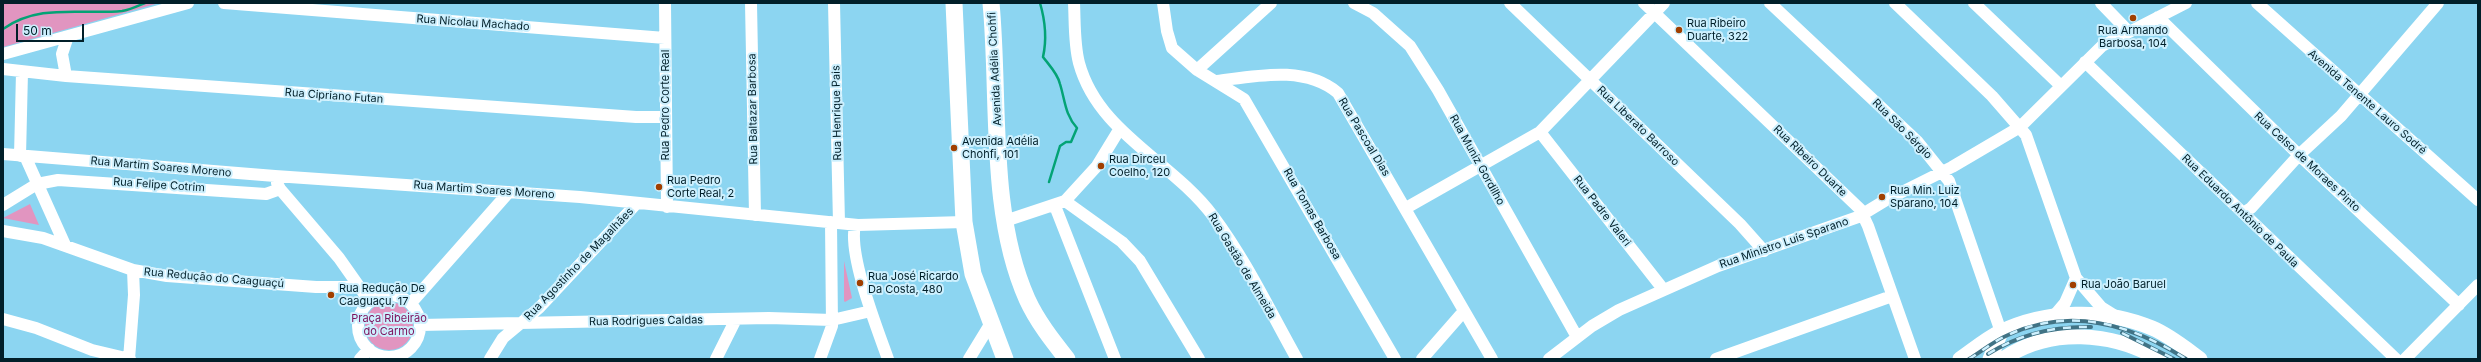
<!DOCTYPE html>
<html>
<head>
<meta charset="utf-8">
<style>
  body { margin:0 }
  #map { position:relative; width:2481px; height:362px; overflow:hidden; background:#8cd5f1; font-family:Inter,sans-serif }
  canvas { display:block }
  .frame { position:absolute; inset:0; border:4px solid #011f29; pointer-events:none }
  .scale { position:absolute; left:16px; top:24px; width:68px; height:18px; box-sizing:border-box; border:2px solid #011f29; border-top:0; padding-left:5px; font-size:12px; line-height:14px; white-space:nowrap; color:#011f29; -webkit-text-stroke:3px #cdf0fe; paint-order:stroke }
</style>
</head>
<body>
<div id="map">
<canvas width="2481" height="362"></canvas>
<div class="frame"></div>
<div class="scale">50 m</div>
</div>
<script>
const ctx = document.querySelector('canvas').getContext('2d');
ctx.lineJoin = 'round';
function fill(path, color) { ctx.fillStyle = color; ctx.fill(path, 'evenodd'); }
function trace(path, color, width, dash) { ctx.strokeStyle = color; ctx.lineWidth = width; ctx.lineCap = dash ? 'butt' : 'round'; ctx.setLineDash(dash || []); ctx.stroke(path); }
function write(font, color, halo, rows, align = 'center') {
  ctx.font = font + ' Inter,sans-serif'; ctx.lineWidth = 4; ctx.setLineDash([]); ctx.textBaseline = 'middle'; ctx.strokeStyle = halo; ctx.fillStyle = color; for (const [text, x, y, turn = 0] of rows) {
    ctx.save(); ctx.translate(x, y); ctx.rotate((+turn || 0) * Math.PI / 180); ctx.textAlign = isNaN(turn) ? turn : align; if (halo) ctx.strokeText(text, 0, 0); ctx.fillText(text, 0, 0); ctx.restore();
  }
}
const green = new Path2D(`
  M3,3H159L3,47Z
  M30,204L39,225L3,218Z
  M844,261L852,298L845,302L844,301Z
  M365 326a24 24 0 1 1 48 0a24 24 0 1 1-48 0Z`);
const stream = new Path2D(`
  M1040,3C1045,20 1047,39 1043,57C1049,65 1058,74 1060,84C1065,100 1065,115 1077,128L1071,142H1066L1060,146L1049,182
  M3,29C40,3 80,15 122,11C130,10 138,6 145,3`);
const minor = new Path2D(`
  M224,3L665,38
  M665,3L667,207
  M751,3L755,215
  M834,3L839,223
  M1074,3C1075,23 1074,44 1079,63C1098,133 1172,161 1213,216C1246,260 1270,311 1297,359
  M1163,3L1167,31L1172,48L1197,70L1244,99L1395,359
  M1354,3L1373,13L1410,46L1438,90L1577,337
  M1510,3L1740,224L1764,251
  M1644,3L1860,209L1868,226L1915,359
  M1770,3L1917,141L1949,181L2001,332
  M1895,3L1992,96L2026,135L2076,278L2101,307L2117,317
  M1974,3L2061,86
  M2101,3L2128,31
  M2257,3L2478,200
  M2158,17L2299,155L2459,305
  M3,54L188,3
  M2085,62L2396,359
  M3,69L66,76L636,117H666
  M1197,70L1271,3
  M66,76L62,54L68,36
  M1217,81C1256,76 1305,65 1338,93L1492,359
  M1540,132L1663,289
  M3,154L275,176L580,197L858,225L964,222
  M20,156L22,72
  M25,156L65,245
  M277,183L280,189L339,258L370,302
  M1065,201L1122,242L1140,261L1199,359
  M3,205L37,184L58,180L266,194L280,189
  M1055,206L1115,359
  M1406,208L1540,132L1664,3
  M2243,213L2251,208L2299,155L2341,116L2438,3
  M1005,221L1065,201L1097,166L1119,130
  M855,225C848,255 877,328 888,359
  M3,231L43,238L133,270L167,276L316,287H358
  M358 326a31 31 0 1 1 62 0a31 31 0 1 1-62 0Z
  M411,303L509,192
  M2054,316L2065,303L2076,278
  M3,319L36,328L92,350L130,359
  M420,325L769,318L832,320L871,311
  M129,359L134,295L133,270
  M360,359L369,349
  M490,359L503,338L539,308L637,203
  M716,359L736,319
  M820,359L832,326L831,222
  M969,359L991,323
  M1422,359L1464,311
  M1549,359L1592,326L1619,310L1718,266L1858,217L1886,200L1952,167L2020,127L2102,46L2186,3
  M1716,359L1892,296
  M2405,359L2478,285`);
const major = new Path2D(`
  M1960,359C1973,350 1986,339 2000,332C2046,310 2105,308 2152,328C2169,335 2185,348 2200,359
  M1990,359L2001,332
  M2003,359C2050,327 2112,332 2159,359`);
const highway = new Path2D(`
  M954,3L964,222L973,274L1005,359
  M991,3C1000,97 988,212 1027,299C1037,321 1052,340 1067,359`);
const rail = new Path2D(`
  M2122,333L2174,359
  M1988,354C2020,334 2054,326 2091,327
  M1969,359C1982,351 1994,341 2008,335C2070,306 2131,324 2186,359`);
const markers = [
  [2133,18,4,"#a13f00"],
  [1679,30,4,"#a13f00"],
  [954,148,4,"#a13f00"],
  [1101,166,4,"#a13f00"],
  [659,187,4,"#a13f00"],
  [1882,197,4,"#a13f00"],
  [860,283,4,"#a13f00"],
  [2073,285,4,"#a13f00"],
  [331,295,4,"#a13f00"]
];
const streetNames = [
  ["Rua Nicolau Machado",473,23,4],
  ["Avenida Adélia Chohfi",995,69,-93],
  ["Rua Cipriano Futan",334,96,4],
  ["Avenida Tenente Lauro Sodré",2367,102,41],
  ["Rua Pedro Corte Real",666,105,-90],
  ["Rua Baltazar Barbosa",753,109,-91],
  ["Rua Henrique Pais",837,113,-91],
  ["Rua Liberato Barroso",1638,126,44],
  ["Rua São Sérgio",1902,129,45],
  ["Rua Pascoal Dias",1364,137,59],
  ["Rua Muniz Gordilho",1477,160,61],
  ["Rua Ribeiro Duarte",1810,161,44],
  ["Rua Celso de Moraes Pinto",2307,162,43],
  ["Rua Martim Soares Moreno",161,167,5],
  ["Rua Felipe Cotrim",159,185,4],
  ["Rua Martim Soares Moreno",484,190,4],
  ["Rua Padre Valeri",1602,211,52],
  ["Rua Eduardo Antônio de Paula",2240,211,44],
  ["Rua Tomas Barbosa",1312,214,60],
  ["Rua Ministro Luís Sparano",1784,243,-19],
  ["Rua Agostinho de Magalhães",579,264,-46],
  ["Rua Gastão de Almeida",1242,266,59],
  ["Rua Redução do Caaguaçú",214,278,5],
  ["Rua Rodrigues Caldas",646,321,-1]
];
const poiNames = [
  ["Rua Ribeiro",1687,24],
  ["Duarte, 322",1687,37],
  ["Rua Armando",2133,31,"center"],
  ["Barbosa, 104",2133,44,"center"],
  ["Avenida Adélia",962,142],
  ["Chohfi, 101",962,155],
  ["Rua Dirceu",1109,160],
  ["Coelho, 120",1109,173],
  ["Rua Pedro",667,181],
  ["Corte Real, 2",667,194],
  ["Rua Min. Luiz",1890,191],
  ["Sparano, 104",1890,204],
  ["Rua José Ricardo",868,277],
  ["Da Costa, 480",868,290],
  ["Rua João Baruel",2081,285],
  ["Rua Redução De",339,289],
  ["Caaguaçu, 17",339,302]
];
const parkNames = [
  ["Praça Ribeirão",389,319],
  ["do Carmo",389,332]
];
fill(green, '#e195c0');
trace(stream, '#03a375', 2.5);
trace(minor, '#fff', 12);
trace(major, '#fff', 15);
trace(highway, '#fff', 17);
trace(rail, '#417385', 4);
trace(rail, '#cdf0fe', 2.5, [8]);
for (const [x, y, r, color] of markers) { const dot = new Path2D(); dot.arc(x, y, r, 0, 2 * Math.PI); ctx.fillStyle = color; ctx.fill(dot); trace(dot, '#cdf0fe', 1.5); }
write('11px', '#011f29', '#cdf0fe', streetNames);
write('11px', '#011f29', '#cdf0fe', poiNames, 'left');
write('11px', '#7c105b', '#cdf0fe', parkNames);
</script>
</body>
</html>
